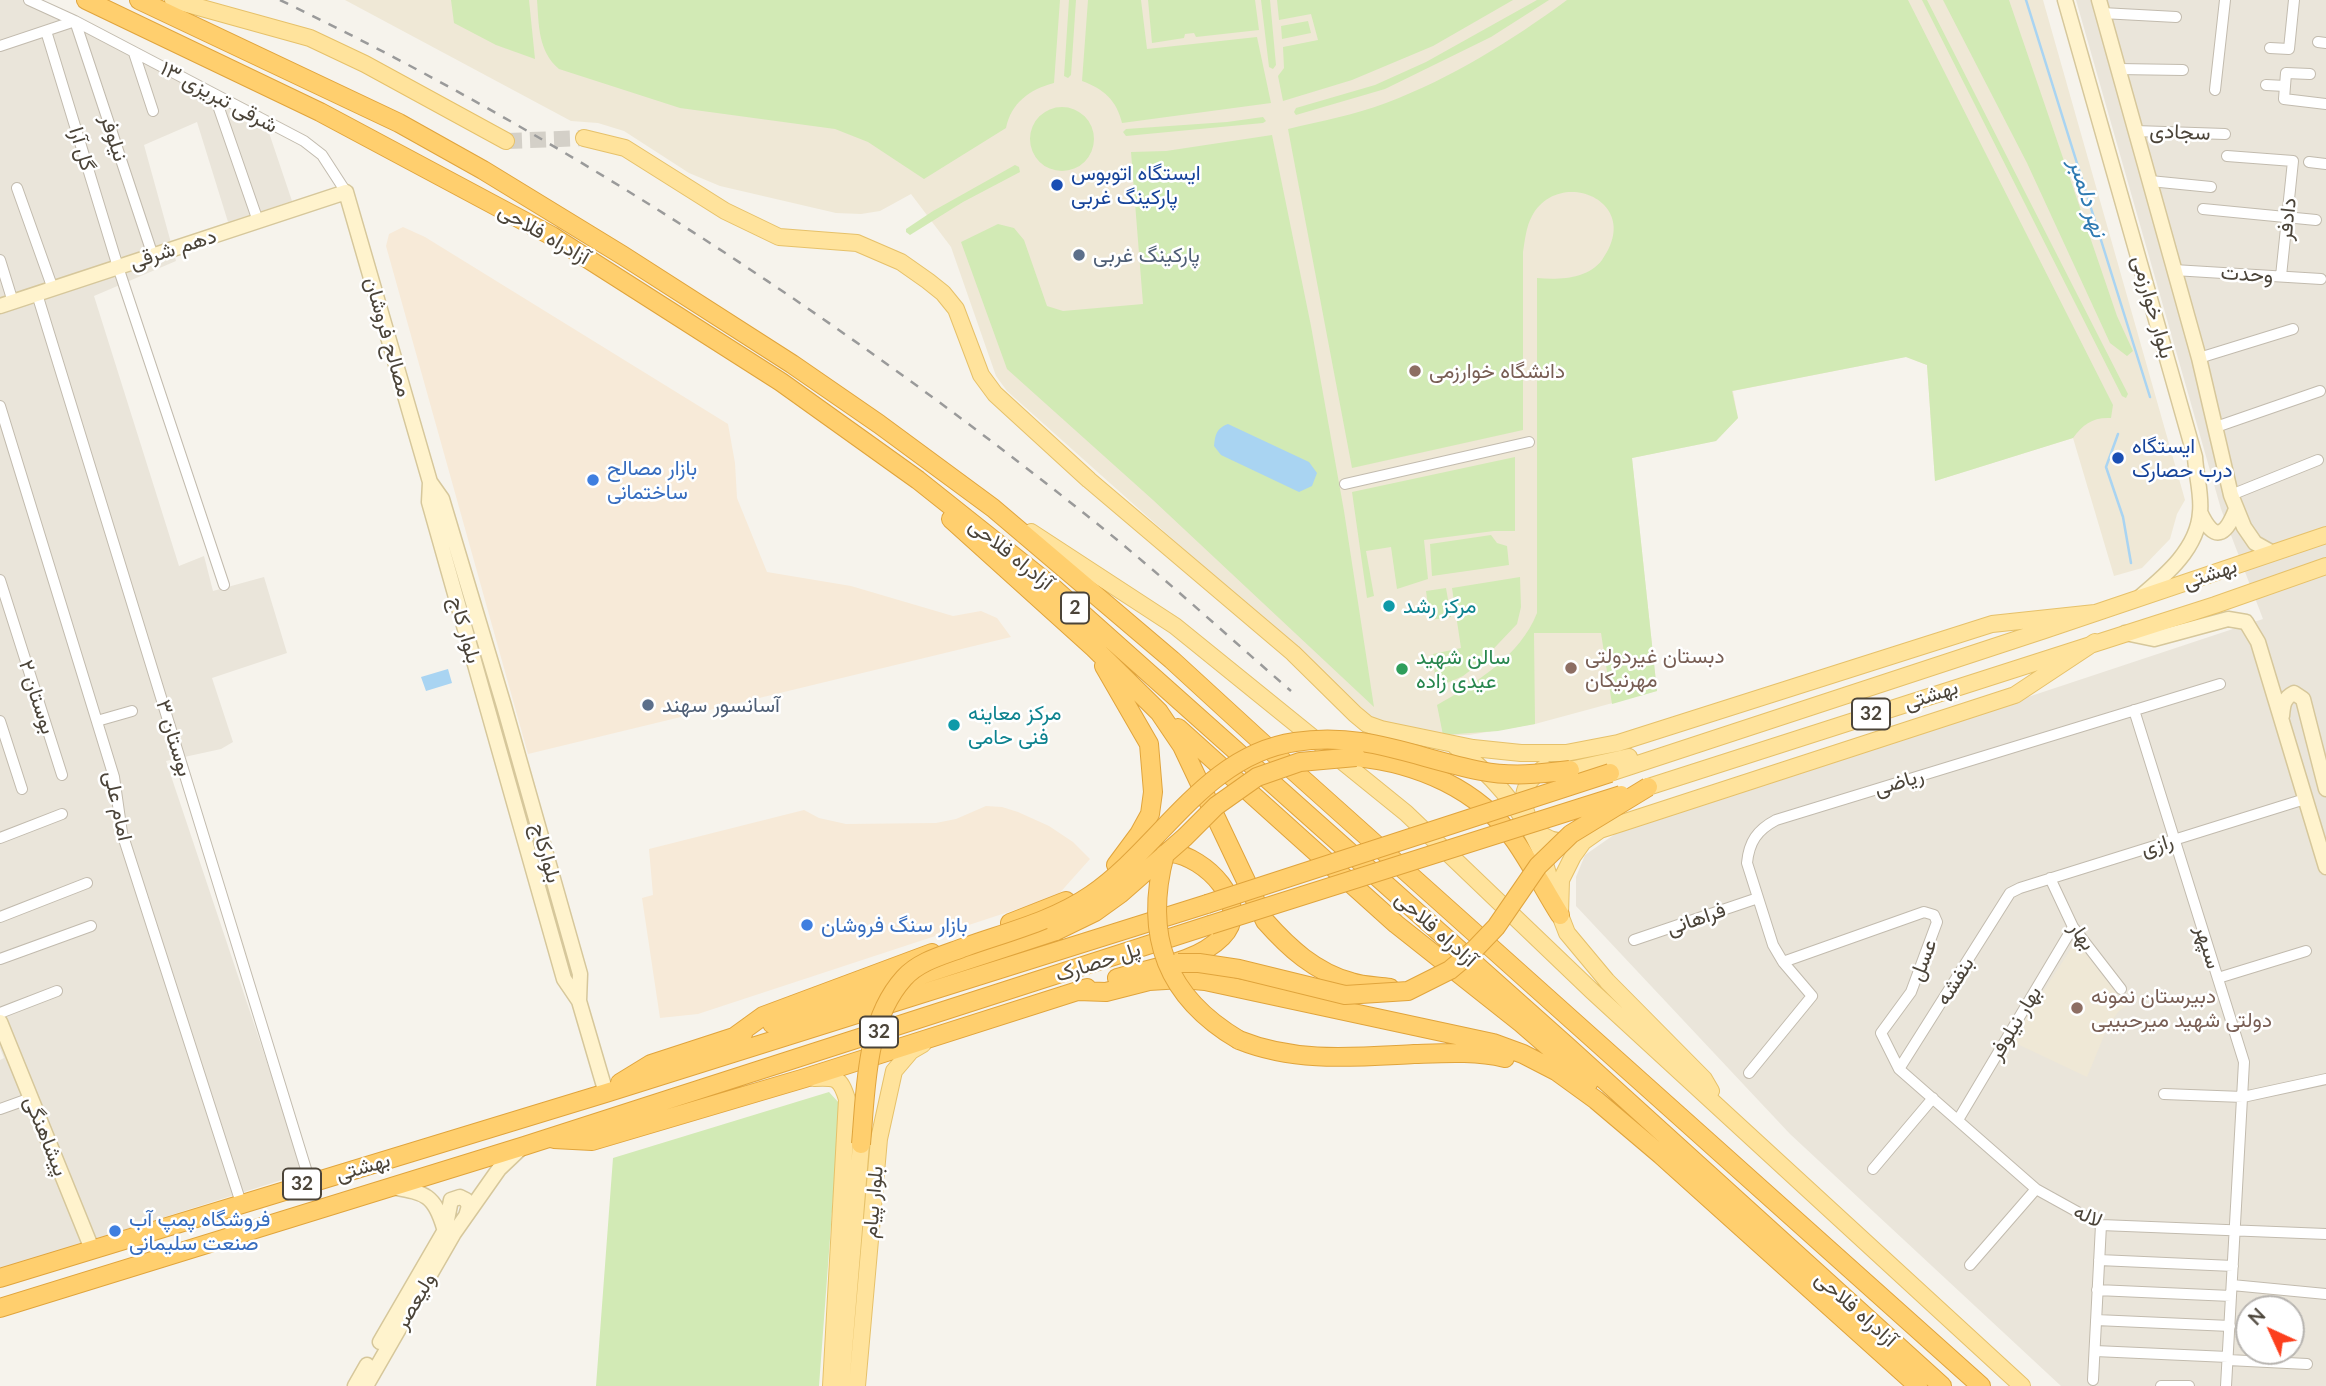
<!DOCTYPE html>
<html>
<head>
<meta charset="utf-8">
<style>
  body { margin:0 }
  #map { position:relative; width:2326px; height:1386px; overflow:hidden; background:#f6f3ec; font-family:Lato,sans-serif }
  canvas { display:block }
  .north { position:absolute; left:2235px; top:1295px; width:70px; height:70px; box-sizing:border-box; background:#fff; border:2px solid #b7b4b0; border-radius:50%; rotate:315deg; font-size:19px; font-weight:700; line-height:28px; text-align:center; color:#4b4439 }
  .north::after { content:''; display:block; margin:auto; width:24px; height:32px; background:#fc3f1d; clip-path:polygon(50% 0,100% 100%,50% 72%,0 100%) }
</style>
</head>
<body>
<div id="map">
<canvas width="2326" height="1386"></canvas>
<div class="north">N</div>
</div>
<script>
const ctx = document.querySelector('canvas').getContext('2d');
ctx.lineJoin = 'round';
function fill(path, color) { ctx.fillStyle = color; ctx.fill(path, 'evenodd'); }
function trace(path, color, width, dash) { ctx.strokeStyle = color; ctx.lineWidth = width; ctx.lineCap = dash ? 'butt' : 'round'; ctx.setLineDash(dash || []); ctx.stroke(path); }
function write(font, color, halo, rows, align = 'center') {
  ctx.font = font + ' Lato,Vazirmatn,sans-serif'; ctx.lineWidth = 5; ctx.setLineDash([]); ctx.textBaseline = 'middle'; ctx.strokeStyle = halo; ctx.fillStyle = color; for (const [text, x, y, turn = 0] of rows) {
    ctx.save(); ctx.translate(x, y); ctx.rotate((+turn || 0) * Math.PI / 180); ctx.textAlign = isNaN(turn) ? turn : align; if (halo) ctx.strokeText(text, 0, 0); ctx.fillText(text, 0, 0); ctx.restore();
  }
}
const residential = new Path2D(`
  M0,0H40L262,112L292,201L228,222L197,122L144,145L176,261L94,296L179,566L204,556L213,591L264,577L287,653L212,678L233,742L221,749L166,761L304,1173L0,1269V1060L4,1058L0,1048Z
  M2076,0H2326V1386H2061L1790,1134L1576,906V877L1585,855L1615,834L2263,619L2221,509ZM2249,1309H2291V1351H2249Z`);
const commercial = new Path2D(`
  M403,227L425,237L728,424L735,463L737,498L767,572L851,586L953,616L981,611L997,618L1011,637L528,754L386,246L389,234Z
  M986,806L1002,807L1018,812L1049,826L1073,842L1090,859L1057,896L698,1014L660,1018L642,898L653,895L649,849L804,810L819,818L846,824L936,823L956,819Z`);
const education = new Path2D(`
  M345,0H2043L2185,500L2177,514L2170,539L2142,568L2114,576L2073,438L1935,481L1927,365L1906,357L1733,391L1738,418L1716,441L1632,458L1657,691L1535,724L1469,735H1443L1377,722L1007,391L996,376L951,247L911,194L880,211L861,214L836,213L720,186L689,173L624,131L598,123L571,121Z
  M2076,941L2127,1006L2119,1011L2108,1026L2087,1077L2011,1041Z`);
const green = new Path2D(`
  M451,0H529L535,59L496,45L454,23Z
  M537,0H1060L1054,83C1030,89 1011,103 1006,128L924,179L868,142L835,129L680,108L559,69C538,51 539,26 537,0Z
  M1069,0H1076L1071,75L1068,78L1064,76Z
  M1088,0H1141L1147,49L1257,37L1271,103L1122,123C1117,101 1104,89 1082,81Z
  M1148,0H1255L1259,30L1196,37L1194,33L1185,34L1184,38L1152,43Z
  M1261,0H1270L1276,65L1273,69L1269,67Z
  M1277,0H1513L1433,46L1352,80L1283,101L1278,76L1284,68L1283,47L1318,40L1311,14L1279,20Z
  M1537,0H1549L1491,37L1385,89L1296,115L1294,112L1296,108L1375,85L1426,62Z
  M1567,0H1908L2113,405L2111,418C2093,417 2083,424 2073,438L1935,481L1927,365L1906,357L1732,391L1738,418L1716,441L1632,458L1657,691L1612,704L1601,633H1534L1535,724L1498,731L1443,735L1437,705C1476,683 1520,656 1537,613V278C1559,280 1588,279 1602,260C1645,201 1559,166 1532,216C1526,227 1525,240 1523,252V430L1352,468L1288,129C1321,121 1354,115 1386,103C1452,78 1511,41 1567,0Z
  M1922,0H1927L2128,394L2126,398L2122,396Z
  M1943,0H2009L2117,316L2133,351L2127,356L2110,343L2027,163Z
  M1308,21L1311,33L1282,39L1281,26Z
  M1030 139a32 32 0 1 1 64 0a32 32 0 1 1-64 0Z
  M1263,117L1266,121L1263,123L1126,136L1123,132L1126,129L1227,122Z
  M1272,135L1311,326L1344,511L1374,707L1153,500L1007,369L961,242L998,224L1014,228L1024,240L1047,306L1063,311L1143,304L1131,152L1166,151Z
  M1015,165L1019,167L1020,172L963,202L910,235L906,232V229L933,211Z
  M1515,457V531H1494L1424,540L1428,579L1397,589L1391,547L1366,551L1374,596L1367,598L1352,492Z
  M1491,535L1497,543L1507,546L1509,565L1432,576L1430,544Z
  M1520,577L1521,607L1517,624L1480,663L1463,676L1436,688L1433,654L1461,648L1452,588Z
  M1446,588L1451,617L1430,620L1426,591Z
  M829,1092L840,1104L819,1386H596L613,1158Z`);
const water = new Path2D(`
  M1228,424L1309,462L1317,473L1312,486L1299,492L1221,455L1214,446C1215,434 1217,428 1228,424Z
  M448,669L452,683L426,691L421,677Z`);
const stream = new Path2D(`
  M2026,0L2150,397
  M2118,434L2106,467L2123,517L2131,563`);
const primaryTunnel = new Path2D(`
  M506,141L584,138`);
const street = new Path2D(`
  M29,0L75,21L304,141L322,155L346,192
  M2102,13L2176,17
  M75,21L153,256
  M46,31L118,267L224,585
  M2318,42L2326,43
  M0,46L75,21
  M2270,48L2289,49L2294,0
  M134,53L153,111
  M2118,69L2183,70
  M2310,74L2286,73L2284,99L2326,104
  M2266,85L2285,86
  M2215,90L2225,0
  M214,94L258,221
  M2135,131L2225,134
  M2227,156L2293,161L2281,276
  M2309,162L2326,164
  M2150,181L2211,187
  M17,188L53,289
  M2203,209L2316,220
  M0,260L13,302
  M2174,270L2321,279
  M37,294L310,1182
  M2199,358L2293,329
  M0,406L114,777L122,833L241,1203
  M2216,427L2320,391
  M1345,484L1529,442
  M2231,495L2318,460
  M0,580L62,775
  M2134,710L2244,1062L2226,1386
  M0,721L22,789
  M97,721L132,711
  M0,838L62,814
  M2050,878L2073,927L2121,989
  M0,917L87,883
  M1634,940L1758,898
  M0,959L91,926
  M1783,962L1924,912L1934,915L1937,922L1911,992L1881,1033L1899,1069L2036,1189L2101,1225L2326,1234
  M2218,978L2306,951
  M0,1013L57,991
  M1899,1069L2010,893L2020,888L2305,799
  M1749,1073L1812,996L1783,962L1773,945L1747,863C1749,842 1757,830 1776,820L2220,684
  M2164,1094L2243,1097L2326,1079
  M0,1109L31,1098
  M1958,1120L2073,927
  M1873,1169L1933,1098
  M2099,1260L2233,1266
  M1970,1265L2036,1189
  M2232,1285L2326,1294
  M2097,1290L2231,1296
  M2096,1320L2230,1326
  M2095,1351L2228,1357
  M2228,1360L2307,1364
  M2093,1380L2101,1225
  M2161,1386H2189`);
const secondary = new Path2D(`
  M2065,0L2195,457C2196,475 2202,495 2200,512C2198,548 2166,575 2141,596
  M2099,0L2199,358L2231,495L2244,527L2255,543L2271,552
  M0,306L346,192L430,482L429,502L564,979L579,1001
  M430,482L442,499L504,706L580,974L579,1001L606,1093
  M2200,512C2214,543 2226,536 2236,509
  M2125,633L2154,639L2228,619L2246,622L2258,642L2326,867
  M2282,716C2283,704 2284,698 2294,693L2303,699L2326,789
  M0,1022L92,1249
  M392,1187C425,1193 434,1194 444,1228
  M380,1342L445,1230L451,1200L460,1197L466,1200L469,1206L466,1216
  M355,1386L367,1365
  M366,1386L454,1233L499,1169L520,1149`);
const primary = new Path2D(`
  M173,0L310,38L365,64L506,141
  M584,138L625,148L725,211L779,237L857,243L901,262L928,281L943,293L956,309L981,375L995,394L1089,480L1293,653L1355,714L1367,724L1381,729L1473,748L1521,753H1566L1618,743L1992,624L2095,613
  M1031,532L1175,626L1406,813L1592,991L2022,1386
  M1455,746C1489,772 1521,808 1539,847C1546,863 1550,882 1555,899
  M1544,768C1538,773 1532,777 1528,784C1517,803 1530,831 1550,839C1557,842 1565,841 1572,842
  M1570,770L1629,757
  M1610,773L2045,630L2326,535
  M1648,787L2215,605L2326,566
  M814,1078C836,1077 840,1077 847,1099L831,1386
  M1711,1091L1704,1079L1607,981L1567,933L1560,915L1561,880L1573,856L1583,842L1600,830L1625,822L2015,695L2095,642
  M841,1386L861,1144
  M857,1386L879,1139L894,1071L911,1051L923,1044`);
const highway = new Path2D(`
  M86,0L320,112L552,236L781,382L918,480L1050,585L1567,1046L1942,1386
  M139,0L399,123L483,170L622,255L792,364L879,424L993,508L1172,660L1268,748L1981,1386
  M951,519L1094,648L1159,712L1182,746L1265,921C1289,948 1315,972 1351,982C1363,986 1377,986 1390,988
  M1104,666L1149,744L1153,792L1150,814L1139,834L1116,865
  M1178,728L1396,924L1521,1023L1589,1082
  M1356,757C1417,763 1479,789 1515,841C1531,864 1545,891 1560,915
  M1010,923L1066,901
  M1117,978C1152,967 1195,964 1222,937C1254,905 1204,856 1171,853C1156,851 1141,855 1128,860
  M1078,991L1106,992L1149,981L1182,979L1205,981L1493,1043L1523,1054L1556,1071L1596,1100L1661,1155L1918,1386
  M772,1024L1056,931
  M734,1037L763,1016L932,953
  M1239,1040C1296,1063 1354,1057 1414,1054C1445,1053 1475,1051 1505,1058
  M620,1083L651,1064L743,1034
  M554,1139L592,1141L805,1078L1087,988
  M0,1278L606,1093L1207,904
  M0,1308L524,1146L1210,925`);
const rail = new Path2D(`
  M280,0C567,138 836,316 1085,514C1156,570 1223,632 1291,691`);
const highwayBridge = new Path2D(`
  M1165,854C1143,936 1166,997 1239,1040
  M1207,904L1610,773
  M1210,925L1621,795
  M1056,931L1095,912L1120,894L1185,837L1216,806L1257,777L1300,762L1356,757
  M1178,963H1199L1239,969L1345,995L1408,991L1450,970L1475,949L1496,927L1538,866L1571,834L1648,787
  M861,1144C866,1090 865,1021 904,978C919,961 944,955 965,947C1007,932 1053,921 1091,895C1160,848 1205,755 1295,742C1364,731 1415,758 1481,771C1511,777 1540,774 1570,770`);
const markers = [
  [1057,185,7,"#1a4fb4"],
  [1079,255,7,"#5c6f8a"],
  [1415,371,7,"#8d6e63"],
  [2118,458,7,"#1a4fb4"],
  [593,480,7,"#3f7fe0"],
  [1389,606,7,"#0f9aa8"],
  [1571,668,7,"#8d6e63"],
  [1402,669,7,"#2e9e5b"],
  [648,705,7,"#5c6f8a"],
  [954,725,7,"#0f9aa8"],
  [807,925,7,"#3f7fe0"],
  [2077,1008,7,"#8d6e63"],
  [115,1231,7,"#3f7fe0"]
];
const shields = [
  [1075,608,28],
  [1871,714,38],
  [879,1032,38],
  [302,1184,38]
];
const shieldNames = [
  ["2",1075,608],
  ["32",1871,714],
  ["32",879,1032],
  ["32",302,1184]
];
const streetNames = [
  ["۱۳ شرقی تبریزی",219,97,28],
  ["سجادی",2180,132,2],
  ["نیلوفر",114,138,72],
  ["گل آرا",82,149,73],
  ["دادفر",2287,219,-84],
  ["آزادراه فلاحی",544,234,30],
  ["دهم شرقی",173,249,-18],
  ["وحدت",2247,274,4],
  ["بلوار خوارزمی",2153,307,74],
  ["مصالح فروشان",388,337,74],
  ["آزادراه فلاحی",1011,554,39],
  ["بهشتی",2210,574,-19],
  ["بلوار کاج",465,630,74],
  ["بهشتى",1931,695,-18],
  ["بوستان ۲",37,697,72],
  ["بوستان ۳",174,738,73],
  ["ریاضی",1899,782,-17],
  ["امام علی",118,806,78],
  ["رازی",2157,845,-17],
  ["بلوارکاج",546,853,74],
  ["فراهانی",1696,919,-19],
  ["آزادراه فلاحی",1436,929,42],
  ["بهار",2082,936,56],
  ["سپهر",2208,947,73],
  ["عسل",1923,960,-69],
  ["پل حصارک",1098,962,-18],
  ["بنفشه",1955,981,-58],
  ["بهار نیلوفر",2015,1023,-59],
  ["پیشاهنگی",46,1136,68],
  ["بهشتی",363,1167,-16],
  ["بلوار پیام",873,1202,-85],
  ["لاله",2088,1216,24],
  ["ولیعصر",415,1301,-60],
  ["آزادراه فلاحی",1856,1309,42]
];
const transitNames = [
  ["ایستگاه اتوبوس",1071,173],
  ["پارکینگ غربی",1071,197],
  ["ایستگاه",2132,446],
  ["درب حصارک",2132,470]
];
const serviceNames = [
  ["پارکینگ غربی",1093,255],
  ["آسانسور سهند",662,705]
];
const educationNames = [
  ["دانشگاه خوارزمی",1429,371],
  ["دبستان غیردولتی",1585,656],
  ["مهرنیکان",1585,680],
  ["دبیرستان نمونه",2091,996],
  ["دولتی شهید میرحبیبی",2091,1020]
];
const shopNames = [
  ["بازار مصالح",607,468],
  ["ساختمانی",607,492],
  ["بازار سنگ فروشان",821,925],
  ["فروشگاه پمپ آب",129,1219],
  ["صنعت سلیمانی",129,1243]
];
const cultureNames = [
  ["مرکز رشد",1403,606],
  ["مرکز معاینه",968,713],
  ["فنی حامی",968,737]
];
const leisureNames = [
  ["سالن شهید",1416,657],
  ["عیدی زاده",1416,681]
];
const waterNames = [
  ["نهر دلمبر",2088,198,73]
];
fill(residential, '#eae5da');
fill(commercial, '#f7ead8');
fill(education, '#efe8d6');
fill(green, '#d2eab5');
fill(water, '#a9d4f2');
trace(stream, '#a9d4f2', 2.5);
trace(primaryTunnel, '#d4d0c8', 16, [16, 8]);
trace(street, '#c2bbae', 12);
trace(secondary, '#d6c79b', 17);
trace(primary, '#e6c16a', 18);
trace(highway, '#e0a43c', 20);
trace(street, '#fff', 10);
trace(secondary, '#fff3cd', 14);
trace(primary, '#ffe39c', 16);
trace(highway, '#ffcf6e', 18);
trace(rail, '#9a9a9a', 2.5, [9, 9]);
trace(highwayBridge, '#e0a43c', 20, []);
trace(highwayBridge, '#ffcf6e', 18);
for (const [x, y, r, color] of markers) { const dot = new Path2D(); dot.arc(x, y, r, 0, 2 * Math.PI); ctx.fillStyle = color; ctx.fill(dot); trace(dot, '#fff', 2.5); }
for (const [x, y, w] of shields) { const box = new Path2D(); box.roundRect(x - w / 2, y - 15.5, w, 31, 5); ctx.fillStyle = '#fff'; ctx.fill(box); trace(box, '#4b4439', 2); }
write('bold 19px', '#4b4439', null, shieldNames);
write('21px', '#4b4439', '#fff', streetNames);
write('21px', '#164399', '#fff', transitNames, 'left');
write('21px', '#4e5e75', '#fff', serviceNames, 'left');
write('21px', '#785e54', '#fff', educationNames, 'left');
write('21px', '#366cbe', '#fff', shopNames, 'left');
write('21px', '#0d838f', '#fff', cultureNames, 'left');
write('21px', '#27864d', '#fff', leisureNames, 'left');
write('italic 23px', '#2e7ab2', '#fff', waterNames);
</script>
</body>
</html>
